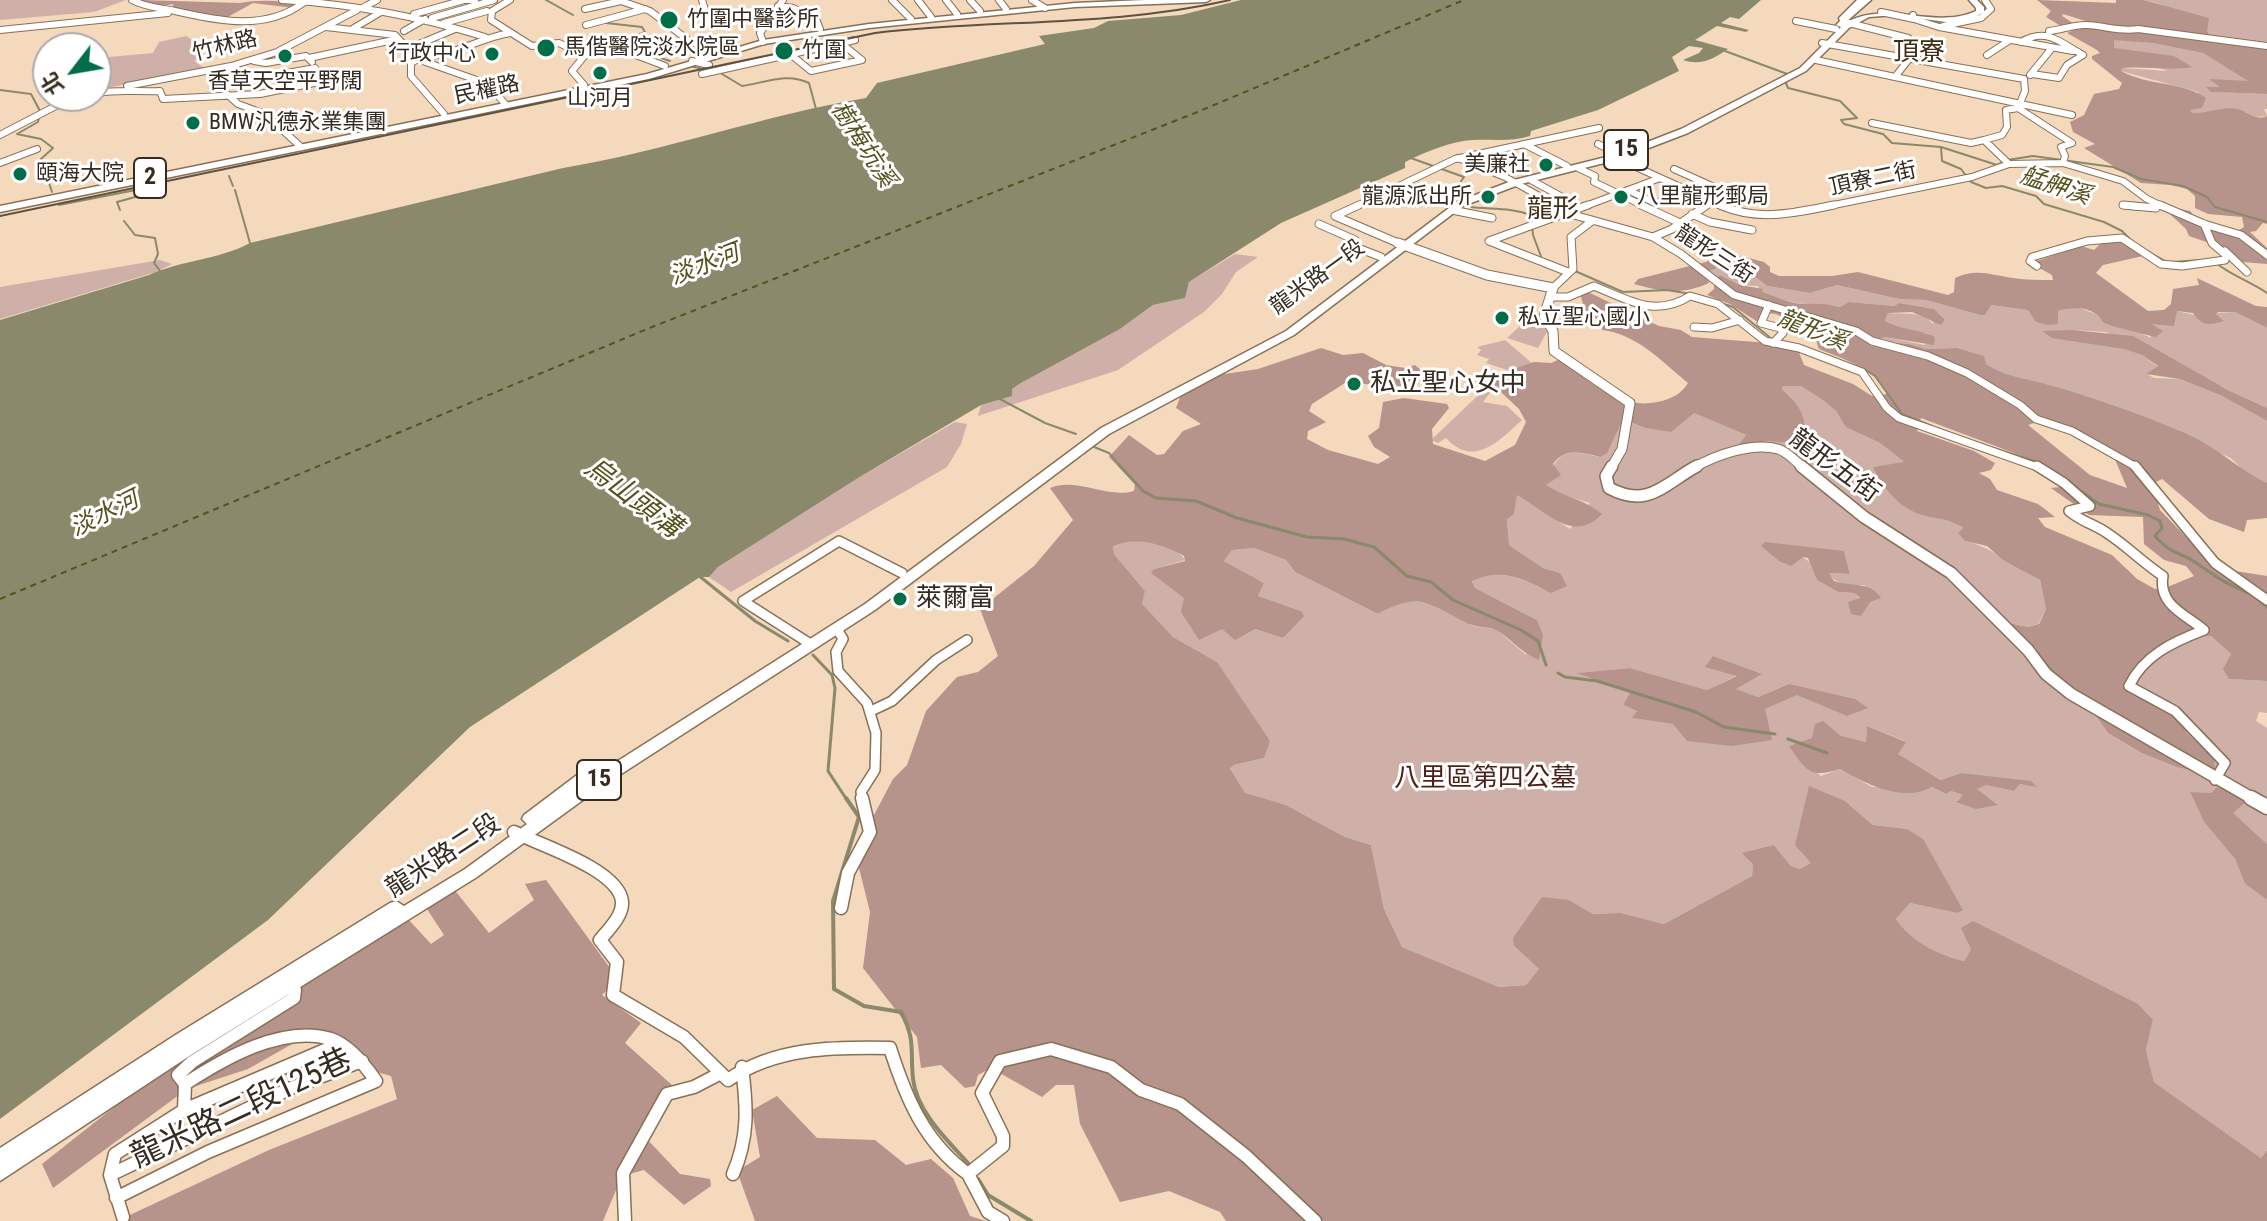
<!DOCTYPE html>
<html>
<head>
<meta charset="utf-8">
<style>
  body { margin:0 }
  #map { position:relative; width:2267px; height:1221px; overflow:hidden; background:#f4d9bd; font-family:"Roboto Condensed","Noto Sans TC",sans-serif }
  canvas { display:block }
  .north { position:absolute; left:32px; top:32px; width:80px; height:80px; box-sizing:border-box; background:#fff; border:2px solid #aeaaa6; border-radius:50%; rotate:239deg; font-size:22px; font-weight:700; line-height:32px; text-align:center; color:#352b20 }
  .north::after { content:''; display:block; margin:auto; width:28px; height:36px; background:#006f47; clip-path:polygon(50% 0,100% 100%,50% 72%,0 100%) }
</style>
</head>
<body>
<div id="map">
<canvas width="2267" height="1221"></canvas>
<div class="north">北</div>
</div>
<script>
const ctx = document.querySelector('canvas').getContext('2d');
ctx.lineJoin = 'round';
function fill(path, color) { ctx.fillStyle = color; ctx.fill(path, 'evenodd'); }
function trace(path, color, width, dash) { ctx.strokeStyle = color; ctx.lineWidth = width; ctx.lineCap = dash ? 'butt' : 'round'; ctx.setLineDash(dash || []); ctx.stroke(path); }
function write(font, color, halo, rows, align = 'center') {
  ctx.font = font + ' "Roboto Condensed","Noto Sans TC",sans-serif'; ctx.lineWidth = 6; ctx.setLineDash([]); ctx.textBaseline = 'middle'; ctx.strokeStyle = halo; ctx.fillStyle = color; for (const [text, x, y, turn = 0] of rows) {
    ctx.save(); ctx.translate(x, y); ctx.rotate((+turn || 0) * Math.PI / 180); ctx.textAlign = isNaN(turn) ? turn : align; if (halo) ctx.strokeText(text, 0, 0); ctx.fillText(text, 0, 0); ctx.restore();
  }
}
const green = new Path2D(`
  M0,0H126L94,12L0,20Z
  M2144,0H2267V47L2212,39C2200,19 2166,4 2144,0Z
  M186,36L202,46L190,50L202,58L194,61L206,69L96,90V83L102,82L99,65L109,57L153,53L159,42Z
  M2114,39L2152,43L2203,53L2250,82L2211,80L2221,87L2210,92L2267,94V109H2264L2267,116L2252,117L2246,112L2192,113L2189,111L2198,92L2121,71L2123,68L2167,71L2114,48Z
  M1235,254L1258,257L1236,272L1222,294L1204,312L1118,370L978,416L981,405L1011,396L1012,389L1021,383L1120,329L1153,305L1185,298L1189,282Z
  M160,260L172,264L156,272L0,319V287Z
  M1735,266L1749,272L1767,286L1810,293L1837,285L1899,299L1926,300L1980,315L1991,305L2029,310L2036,322L2058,311L2077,307L2096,314L2106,324L2129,328L2151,338L2148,323L2176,311L2224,321L2215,313L2235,312L2267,328V408L2106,332L2072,330L2142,355L2158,367L2147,374L2154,378L2180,379L2222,396L2267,421V483L2246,473L2231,458L2049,385L2004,376L1956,348L1926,349L1910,344L1875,341L1884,337L1925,345L1929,334L1896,327L1885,321L1888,313C1905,315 1920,310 1933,324L1934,309L1899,303L1894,306L1849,302L1840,307C1824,303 1809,306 1793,302C1782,300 1772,295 1761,292L1758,286L1740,285L1720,275L1714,279L1705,273L1719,267Z
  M1533,314L1537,315L1547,332L1538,348L1507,338Z
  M1505,340L1533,364L1507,370L1486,363L1489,359L1477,355L1481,350L1477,347Z
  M1488,386L1494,388L1483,402L1507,406L1522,420C1500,440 1474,469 1446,438L1438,443L1431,440Z
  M1783,386H1801L1824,401L1836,411L1847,427L1880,443L1905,463L1874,467L1920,514L1947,518L1964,529L1965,541C1992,547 2015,567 2040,580L2046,609L2038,624L2028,627L1995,620L2005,637L2035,647L2056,684L2094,713L2108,733L2140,752L2214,759L2186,732L2173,708L2129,682C2147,656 2180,637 2211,636L2231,654L2229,679L2267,681V713L2259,712L2256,721L2267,728V844L2232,813L2247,801L2190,792L2204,822L2235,859L2245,884L2267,900V1150L2261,1158L2154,1082L2146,1050L2153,1020L1971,949L1964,961C1938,955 1911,941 1896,919L1910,903L1957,913L1907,829L1873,825L1845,801L1812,863L1800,869L1791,866L1774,845L1753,864L1752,876L1664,924L1621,913L1593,914L1569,900L1514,946L1539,969L1526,985L1499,987L1402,947L1384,909L1371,845L1345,837L1286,805L1245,794L1230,770L1234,765L1264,758L1217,662L1173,637L1141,604L1145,591L1114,554L1113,545C1134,537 1172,541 1185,560L1154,569L1222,629H1255L1283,638L1301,611L1258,596L1264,583L1224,561L1232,550L1254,548L1286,560L1295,572L1378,614L1403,600L1429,603L1473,626L1496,629L1526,655L1537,620L1475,588L1472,580C1501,568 1524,579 1551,593L1560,573L1543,568L1509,545L1507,519L1514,513L1517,494L1570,529L1590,503L1563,495L1545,485C1558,451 1564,449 1599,457L1622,419L1694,413L1746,435L1731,453L1749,454L1766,441L1805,445L1809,443C1805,433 1806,426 1803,417C1800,405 1790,397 1782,389ZM1844,551L1850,574L1828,573C1837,585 1850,587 1865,585L1862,616L1860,599L1854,593L1838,592L1817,580L1812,564L1803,557ZM1713,656L1761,674L1735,689L1758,697L1789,684L1847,716L1797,694L1765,709L1673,724L1633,718L1637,711L1623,705L1631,693L1579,673L1630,668L1707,690L1738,675ZM1867,726L1905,741L1897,754L1942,780L1961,773L2036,786L2020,784L2014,791L1986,785L1976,789L1997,804L1956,801L1964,795L1951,791L1946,794L1932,787H1872L1840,769L1821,776L1789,746C1817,737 1838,735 1866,742Z
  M955,422L967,424L961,444L947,467L731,592L709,577L718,567L858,478Z`);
const forest = new Path2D(`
  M141,0L240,3C256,0 280,0 296,4L294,8L253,3L226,18L197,15L173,8V4L159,7Z
  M2037,0L2116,3V0H2144L2209,18L2207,31L2212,39L2267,47V94L2211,92L2206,87H2220L2209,79L2248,81L2203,53L2152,43L2114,40V48L2174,56L2192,67C2169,71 2147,66 2123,68L2121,71C2148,86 2181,81 2206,98L2202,108L2190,110L2192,113C2207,114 2222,106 2237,109C2250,112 2254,121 2267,116V224L2263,223L2256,231L2250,232L2267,248V264L2242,262L2218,246L2189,236L2186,229L2160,205L2190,211L2198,221L2239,230L2244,227L2242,217L2208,214L2195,208V196L2187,189L2171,185L2141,183L2084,148L2095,144L2073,132L2070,122L2084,115L2094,94L2119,89L2122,83L2092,59V56L2100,53L2097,50L2067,33L2092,23L2063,14L2062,16L2073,23L2061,26L2046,17L2051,11Z
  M2122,242L2143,256L2103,265L2096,273L2148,311L2164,310L2171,304L2173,289L2199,285L2197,278L2256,306L2267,307V328L2235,312H2218L2216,314L2224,321C2210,325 2202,327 2193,313L2177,311L2174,326L2151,324L2163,331L2156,337C2154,337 2108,325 2106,324C2102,322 2100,317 2096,314C2084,306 2072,308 2058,311V324L2048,325L2036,322L2028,310L1991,305L1985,315H1980L1926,300L1899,299L1837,285L1810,293L1767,286L1749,272L1735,266L1719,267L1705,273L1709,283C1682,295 1662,292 1634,284L1638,279L1706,262L1721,254L1737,255L1764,262L1770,267V272L1779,276H1832L1858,272L1948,295L1954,292L1955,278C1978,268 1990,275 2013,278C2026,280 2039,280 2053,280L2052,275L2032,264L2034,262L2081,246L2094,250L2101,243Z
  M1720,275L1740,285L1763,289L1762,292C1775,296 1793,305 1807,304C1819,303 1828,304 1840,307L1849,302L1894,306L1899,303L1934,309L1945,320L1941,325L1912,312L1888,313L1885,321C1901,330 1919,329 1935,337L1934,345L1884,337L1877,341L1910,344L1926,349L1956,348L1984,356L1986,364C2007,378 2026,378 2049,385C2091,397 2149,417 2189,435C2218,448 2239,470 2267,483V518L2247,520L2244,532L2209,519L2162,479L2152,484L2160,510L2216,568L2267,576V681L2229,679L2223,669L2231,654L2211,636C2180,637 2147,656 2129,682L2173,708L2186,732L2214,759L2215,769L2203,773L2177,767L2140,752L2108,733L2094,713L2056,685L2035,647L2005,637L1994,624V620L2028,627L2039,624L2046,609L2040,580L2003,560L1987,546L1965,541L1958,533L1963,528C1946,517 1940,520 1922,515C1899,508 1883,488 1873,467L1904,462L1880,443L1846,427L1836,411L1824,401L1801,386H1783L1782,389C1790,397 1800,405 1803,417C1806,426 1805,434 1809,443L1805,445L1766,441L1749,454H1731L1746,435L1694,413L1671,432L1646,428L1623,419L1607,453L1600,457C1583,453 1565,447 1553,464L1561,475L1546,485C1564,497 1586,500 1602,514C1573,545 1545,510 1517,495L1514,514L1507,519L1509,545L1543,568L1560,573L1567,586L1551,593C1524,579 1501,567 1472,581L1475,588L1537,620L1543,635L1539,660C1522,653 1513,641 1498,631C1490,626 1478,628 1469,624C1429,605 1421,590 1378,614L1295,572L1286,560L1254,548L1232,550L1224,561L1264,583L1258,596L1301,611L1304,616L1283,638L1255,629L1235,640L1222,629L1199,640L1181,612L1184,598L1151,573L1154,569L1185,561L1184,556C1163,544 1137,536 1113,546L1114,554L1145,591L1142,604L1173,637L1217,662L1270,741L1264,758L1234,765L1230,769L1245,793L1286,805L1345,837L1371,845L1384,909L1402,947L1499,987L1526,985L1539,969L1514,946L1513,938L1542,897L1569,900L1593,914L1621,913L1664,924L1752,876L1753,864L1742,853L1774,845L1791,866L1800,869L1811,863L1795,845L1809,786L1845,801L1873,825L1907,829L1923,839L1963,910L1957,913L1910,903L1896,919C1911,941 1938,955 1964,961L1971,949L1961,928L1973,921L2138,1004L2153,1020L2146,1050L2154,1082L2261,1158L2267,1150V1221H1226L1220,1212L1169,1191L1120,1202L1080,1124L1074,1085H1056L1042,1097L991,1068L978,1075L975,1086L965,1088L941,1065L921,1068L917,1037L863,968L870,912L858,864L865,832L893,779L907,765L926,711L957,677L978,672L998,656L980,609L1034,566L1073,520L1050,488C1077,477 1107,499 1134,491L1135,484L1109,457L1129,435L1157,455L1164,454L1183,431L1201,424L1176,408L1180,397L1218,375L1258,369L1321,348L1343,355L1363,353L1386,365L1405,368L1415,365L1424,373L1401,386L1345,383L1312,404L1309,411L1326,422L1308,431L1307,439L1328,450L1378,464L1390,457L1374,447L1368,436L1379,428L1383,402L1404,398L1447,404L1449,408L1432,429L1433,444L1485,461L1515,445L1526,422L1519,409L1486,378L1534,362L1551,363L1560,359C1592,383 1620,412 1662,401C1673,398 1682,393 1688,383C1661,361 1637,334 1602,330V322L1586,313L1580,294L1590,293L1659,326L1681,330L1692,337L1768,343L1798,350L1804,365L1853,384L1872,396L1887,394C1880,370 1840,358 1819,349L1813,332L1776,314L1765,313L1764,326L1730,304L1707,295L1714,289V279ZM1921,418L2043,464L2075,485L2051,488L2089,515L2143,517L2144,544L2164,560L2186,566L2194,576L2165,588L2155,589L2137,579L2112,555L2045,527L2038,518L2055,517L2038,504L1997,490L1990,479L1979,473L1991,470L1995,463L1974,451L1917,431ZM2046,419L2114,457L2127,488L2090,475L2028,425Z
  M2072,330L2133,336L2226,389L2267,408V421L2222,396L2180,379L2146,374L2158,366L2142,355L2124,349L2052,338L2042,331Z
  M1765,542L1844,551L1850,574L1829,573L1834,581C1851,587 1871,581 1881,598L1870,602L1861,616L1851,614L1848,602L1860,598L1854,593L1838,592L1817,580L1808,558L1803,557L1791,566L1779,561L1761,546Z
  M1713,656L1762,674L1736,689L1758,697L1789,684L1855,699L1868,708L1847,716L1797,695L1765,709L1772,740L1732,746L1687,741L1673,724L1632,718L1637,711L1623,705L1630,693L1577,673L1630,668L1707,690L1737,676L1705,667Z
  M1823,721L1841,736L1866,742L1867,726L1906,742L1898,754L1941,780L1961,773L2031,781L2037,787L2020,784L2014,791L1986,785L1977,789L1998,805L1976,809L1956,802L1963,795L1951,791L1946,794L1932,787C1903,803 1866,784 1840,769C1809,779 1806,770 1789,746L1812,738L1815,724Z
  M2220,784L2247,801L2233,813L2267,844V900L2245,884L2235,859L2204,822L2190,792L2211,793Z
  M546,880L618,979L602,995L641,1023L625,1043L672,1085L650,1110L644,1136L680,1174L710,1179L711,1186L684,1205L644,1170L622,1176L603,1221H117L269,1150L397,1099L391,1076L338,1061L329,1033L317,1030L248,1069L187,1089L53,1188L42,1164L161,1070L407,918L431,944L444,935L425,906L453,888L489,933L534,900L525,884Z
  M777,1096L817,1138L875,1140L906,1165L931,1159L953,1178L970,1216L986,1221H755L737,1171L760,1157L752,1110Z`);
const water = new Path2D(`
  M1241,0H1761L1739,19L1730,17L1721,23L1749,30L1746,32L1717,26L1695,40L1728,49C1713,59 1701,66 1683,60L1699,53L1703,48L1689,46L1672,57L1679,71L1598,110L1531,131L1530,136C1511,142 1493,139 1473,140C1451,141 1425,152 1405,162V168L1281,223L1189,282L1185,298L1153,305L1120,329L1021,383L1012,389V396L981,405L858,478L718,567L709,577H700L470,727L268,920L0,1119V320L149,275C182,260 218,260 250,243L563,168C666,151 764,115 866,98L877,83L1045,44L1039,36L1094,28L1108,21L1181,15Z`);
const streamFar2 = new Path2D(`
  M546,0L573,15
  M606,23L642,27L645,32L625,40L636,50L670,61
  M1725,51L1790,75
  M689,66L709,70
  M722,74L742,86C765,83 786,72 809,83L816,109
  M1785,81L1788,88L1840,101L1857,118L1841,120L1844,124L1883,134L1892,143L1941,147L1942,161L1961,169L1971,182L1986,188L2002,186L2036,196L2044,204L2104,222L2122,231L2134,243
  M0,90L31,94L40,111
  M39,117L38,122L17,134L41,139L53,148L41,159L52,192
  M1941,147L1997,165L2007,160L2033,156L2113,167L2141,179L2183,186L2207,197L2215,207L2267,222
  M1408,157L1464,177L1447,201C1476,213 1502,204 1531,215L1533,235L1542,259
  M229,176L233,186
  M235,190L250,243
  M59,205L146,188
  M120,210L117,202L146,194V190
  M124,221L135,235L155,238L158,254L154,263L161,272
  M2144,249L2165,261
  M2172,262L2201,260
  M2216,263C2232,276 2250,281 2267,293
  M1575,271L1623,292L1667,290L1691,294
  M1721,303L1733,307L1773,340
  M1864,369L1875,376L1902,414L1932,426
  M1000,399L1045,423L1076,434
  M1984,445L2038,462
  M1094,447L1109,453L1122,468`);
const streamFar1 = new Path2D(`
  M1120,466L1143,491L1156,498L1196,501L1237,518L1307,537L1344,539L1374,547L1407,576L1431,582L1453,600L1521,630L1538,641L1546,665
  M2048,468L2099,504L2148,515L2160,521L2162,528L2155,536C2174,557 2180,551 2198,564C2219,579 2225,583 2249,593
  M698,575L755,621L788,641
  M2256,597L2267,607
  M813,655L832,675L835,688L828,771L847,800
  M1558,673L1565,677L1597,681L1696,712L1724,727L1775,734
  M1788,739L1827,753`);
const stream = new Path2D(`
  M846,798L859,817L833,901L834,989L864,1006L901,1012C916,1040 910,1050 913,1079C917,1112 947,1140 968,1163
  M978,1179L988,1195L1031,1221`);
const ferry = new Path2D(`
  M0,599L647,329L1195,113L1464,0`);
const minorFar3 = new Path2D(`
  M132,0C145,7 160,8 175,11C218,21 265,31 303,3
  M282,0C352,4 418,16 485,37
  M510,0L492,11L491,20L532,46L559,43L581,54L604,50L633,54L665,66
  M618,0L650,11L688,40L717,54
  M702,0L706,13L768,19
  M892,0L911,19
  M918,0L931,17
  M946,0L957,14
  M970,0L980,11
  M999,0L1006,9
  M1032,0L1045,8
  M778,6L793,8L816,19L820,29
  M364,7L377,0
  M585,9L621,1
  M1881,12L1914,19
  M414,14L464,0H475
  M1913,15L1914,19L1939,27L2073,51
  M432,18L494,0
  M1796,21L1836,29
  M444,23L487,11
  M1849,23L1908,38
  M586,25L645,9
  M1943,26L1981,18L1991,9L1985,0
  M326,27L395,35L417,59L488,84L506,105
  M354,28L381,12
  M0,30L168,13
  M404,31L425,19
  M2049,36V31C2061,30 2076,24 2087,25C2106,26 2119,32 2138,29L2267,46
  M763,42L760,33L783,0
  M2021,42C2046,27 2060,42 2083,55
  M1822,43L2024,79
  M658,47L688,40
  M407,49L455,29
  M790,54L811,71L862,60L841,43
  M1987,55L2010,40
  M309,58L398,39
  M1816,60L1895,77L1909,59
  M254,61L266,63L306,56L312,62
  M692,61L709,65
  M702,74L855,40
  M2032,74L2059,78L2067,65L2083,55
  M2030,75L2052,48
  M1895,77L2072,115
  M584,85L572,71L586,54
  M127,86L231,66L277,52L357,10
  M96,93C120,89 137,92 160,91L163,99L260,94L324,81L315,68L271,76
  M228,95L238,104L265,114L301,147
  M2018,108L2025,91L2024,79
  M444,114L411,76V63C421,56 430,57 442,54C466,49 485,37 510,33
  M1872,123L1971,143L1984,140
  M0,135L75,96
  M1524,144L1567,166
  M1598,144L1616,153
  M1610,155L1724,207
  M1458,158L1505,177L1559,207
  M0,163L37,149
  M2009,164L1984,140L2002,135L2007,127L2006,110L2018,108L2072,143L2061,147L2065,156L2063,163
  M1578,168L1595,176L1594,182L1646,207
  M1674,169L1725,192
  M1531,180L1562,197L1561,206
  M1628,190L1655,203L1691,191
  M2153,202L2155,207
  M2123,205L2140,207
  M1355,207L1455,159L1599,128
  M1583,207L1660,178
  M1704,207L1731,188
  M1824,207L1972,177L2009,164L2063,163L2123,181L2147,199L2164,207`);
const minorFar2 = new Path2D(`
  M1359,205L1335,216L1398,243
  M1555,205L1574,215L1653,237L1681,254L1734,295L1856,331L1872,341L1928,356L1967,373L2020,405L2036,419L2072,431L2138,468
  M1641,205L1678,222
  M1720,205C1759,222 1793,213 1834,205
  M2123,205L2156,208L2154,205
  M2160,205L2204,224L2241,235L2267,255
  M1452,210L1492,218
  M1692,214L1710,222L1752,230
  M1319,224L1355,240L1353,246L1381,257
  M1653,237L1672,229L1707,205
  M2225,251L2247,272
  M2037,266L2030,261L2032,257L2087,241L2122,238L2161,264L2182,266L2225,260L2226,255L2212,243L2204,224
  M1568,272L1489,241L1588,205
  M1553,288L1573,269L1571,237L1592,221
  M1551,297H1568L1594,286C1629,300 1655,318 1690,296L1718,304L1765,341L1799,348L1862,372L1887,408L1899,418L2040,468
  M1769,305L1761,323L1780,328L1783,333L1773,343
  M1694,327L1712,328L1740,320`);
const minorFar1 = new Path2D(`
  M2037,466L2064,483L2090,506L2069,511C2082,522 2094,524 2107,533C2127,546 2143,563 2163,576C2158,605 2185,614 2204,630C2173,642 2144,655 2129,686L2175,711L2225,763L2215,780
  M2135,466L2215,563L2267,600
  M837,629L843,639L836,652L838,671L867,703L876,733L875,770L861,792L863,800
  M812,645L743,601L839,541L902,573
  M871,711L892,701L936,660L967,640`);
const minor = new Path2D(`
  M514,832C540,845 620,870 622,902C623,916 608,930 600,940L617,962L613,995L684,1037L728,1080C775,1047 834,1047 890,1048C906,1098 924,1142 968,1174L1003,1146V1136L982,1093L1000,1061L1051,1049L1111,1067L1141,1090L1180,1104L1246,1156L1315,1221
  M841,908L848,873L870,832L862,798
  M184,1110L339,1044
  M733,1174C749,1137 747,1107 742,1067
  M968,1174L988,1212L1003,1221
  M110,1175L291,1088L362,1061
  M116,1198L208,1152L376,1081C365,1065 350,1046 331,1039C283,1024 223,1059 185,1084
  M123,1217L110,1175L115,1154L184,1110L185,1084L178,1075L192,1062L294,998L295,990L289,984
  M625,1221L623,1173L667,1094L694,1087L721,1073`);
const tertiaryFar2 = new Path2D(`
  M1398,243L1487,275L1553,288L1544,316L1553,331L1554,351L1630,403L1622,449L1611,468
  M1693,468C1716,455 1752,442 1778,449C1788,452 1796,462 1804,468`);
const tertiaryFar1 = new Path2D(`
  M1612,466L1606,476L1609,488C1648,509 1664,484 1697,466
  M1801,466L1864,517L1951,573L2028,650L2046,674L2071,694L2255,800`);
const tertiary = new Path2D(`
  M2251,798L2267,807`);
const secondary = new Path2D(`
  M1864,0H1871L1846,22H1842V20Z`);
const primary = new Path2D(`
  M1145,0H1210L1206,2L1075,7L869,28L764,44L649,79L0,212V206L647,74L763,40L869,24L1075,3Z
  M1857,0H1865L1847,18V22C1888,0 1934,30 1976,11V8L1969,0H1977L1984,7V12L1970,20L1953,23L1895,15L1869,17L1849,28L1806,71L1688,133L1620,159L1521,184L1463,206L1294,335L1109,434L875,610L598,789L477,877L191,1055L0,1181V1148L177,1034L390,903L396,901L404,906L465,869L527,824L522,819L524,815L577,775L583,773L591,778L865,604L1101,428L1286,331L1457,202L1514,180L1614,155L1681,129L1800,68L1841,27L1836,25L1840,21L1839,18Z`);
const rail = new Path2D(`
  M0,216L875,33C994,19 1113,27 1230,0`);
const markers = [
  [669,20,10,"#006f47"],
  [546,48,10,"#006f47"],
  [784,51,10,"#006f47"],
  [492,54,8,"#006f47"],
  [285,56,8,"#006f47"],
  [600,73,8,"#006f47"],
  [193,123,8,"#006f47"],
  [1546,165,8,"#006f47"],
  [20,174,8,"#006f47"],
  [1488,197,8,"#006f47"],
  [1621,197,8,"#006f47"],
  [1502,318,8,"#006f47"],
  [1354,384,8,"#006f47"],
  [900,599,8,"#006f47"]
];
const farPoinames = [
  ["竹圍中醫診所",687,20],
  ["馬偕醫院淡水院區",564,48],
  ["竹圍",802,51],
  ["行政中心",476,54,"right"],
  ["香草天空平野闊",285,82,"center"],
  ["山河月",600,99,"center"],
  ["BMW汎德永業集團",209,123],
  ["美廉社",1530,165,"right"],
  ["頤海大院",36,174],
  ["龍源派出所",1472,197,"right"],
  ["八里龍形郵局",1637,197],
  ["私立聖心國小",1518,318]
];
const farStreetnames = [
  ["竹林路",225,47,-14],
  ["民權路",487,91,-12],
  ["頂寮二街",1873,180,-12],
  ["龍形三街",1714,255,33],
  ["龍米路一段",1318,278,-36]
];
const farWaternames = [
  ["樹梅坑溪",862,145,57],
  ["艋舺溪",2055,187,18],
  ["淡水河",705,266,-21],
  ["龍形溪",1812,331,21],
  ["淡水河",105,515,-26]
];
const shields = [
  [1626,150,44],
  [150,178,32],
  [599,780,44]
];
const shieldNames = [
  ["15",1626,150],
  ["2",150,178],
  ["15",599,780]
];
const farQuarternames = [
  ["頂寮",1919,53],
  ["龍形",1553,210]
];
const poiNames = [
  ["私立聖心女中",1370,384],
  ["萊爾富",916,599]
];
const streetNames = [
  ["龍形五街",1834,467,36],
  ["龍米路二段",444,857,-33]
];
const parkNames = [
  ["八里區第四公墓",1485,779]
];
const waterNames = [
  ["烏山頭溝",632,499,37]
];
const nearStreetnames = [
  ["龍米路二段125巷",242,1110,-25]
];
fill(green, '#cfb0a9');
fill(forest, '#b6938b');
fill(water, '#8a896b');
trace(streamFar2, '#8a896b', 2);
trace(streamFar1, '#8a896b', 3);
trace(stream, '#8a896b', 4);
trace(ferry, '#56521d', 2, [6, 5]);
trace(minorFar3, '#887056', 8);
trace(minorFar2, '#887056', 9);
trace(minorFar1, '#887056', 12);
trace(minor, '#887056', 15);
trace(tertiaryFar2, '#887056', 11);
trace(tertiaryFar1, '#887056', 14);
trace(tertiary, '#887056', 17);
trace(secondary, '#887056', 3);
trace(primary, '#887056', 3);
trace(minorFar3, '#fff', 6);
trace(minorFar2, '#fff', 7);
trace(minorFar1, '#fff', 9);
trace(minor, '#fff', 12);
trace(tertiaryFar2, '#fff', 9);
trace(tertiaryFar1, '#fff', 11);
trace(tertiary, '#fff', 14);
fill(secondary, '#fff');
fill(primary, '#fff');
trace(rail, '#605243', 2);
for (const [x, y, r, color] of markers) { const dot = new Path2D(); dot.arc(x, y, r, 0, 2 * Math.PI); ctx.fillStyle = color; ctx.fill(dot); trace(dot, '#fff', 3); }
write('22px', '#352b20', '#fff', farPoinames, 'left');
write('22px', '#352b20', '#fff', farStreetnames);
write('italic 24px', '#56521d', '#fff', farWaternames);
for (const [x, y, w] of shields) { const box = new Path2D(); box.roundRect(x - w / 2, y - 20, w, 40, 6); ctx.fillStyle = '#fff'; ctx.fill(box); trace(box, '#352b20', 2); }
write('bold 24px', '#352b20', null, shieldNames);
write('26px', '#422e15', '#fff', farQuarternames);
write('26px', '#352b20', '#fff', poiNames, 'left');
write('26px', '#352b20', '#fff', streetNames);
write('26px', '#4e1f16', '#fff', parkNames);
write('italic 28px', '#56521d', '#fff', waterNames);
write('32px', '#352b20', '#fff', nearStreetnames);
</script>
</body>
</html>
